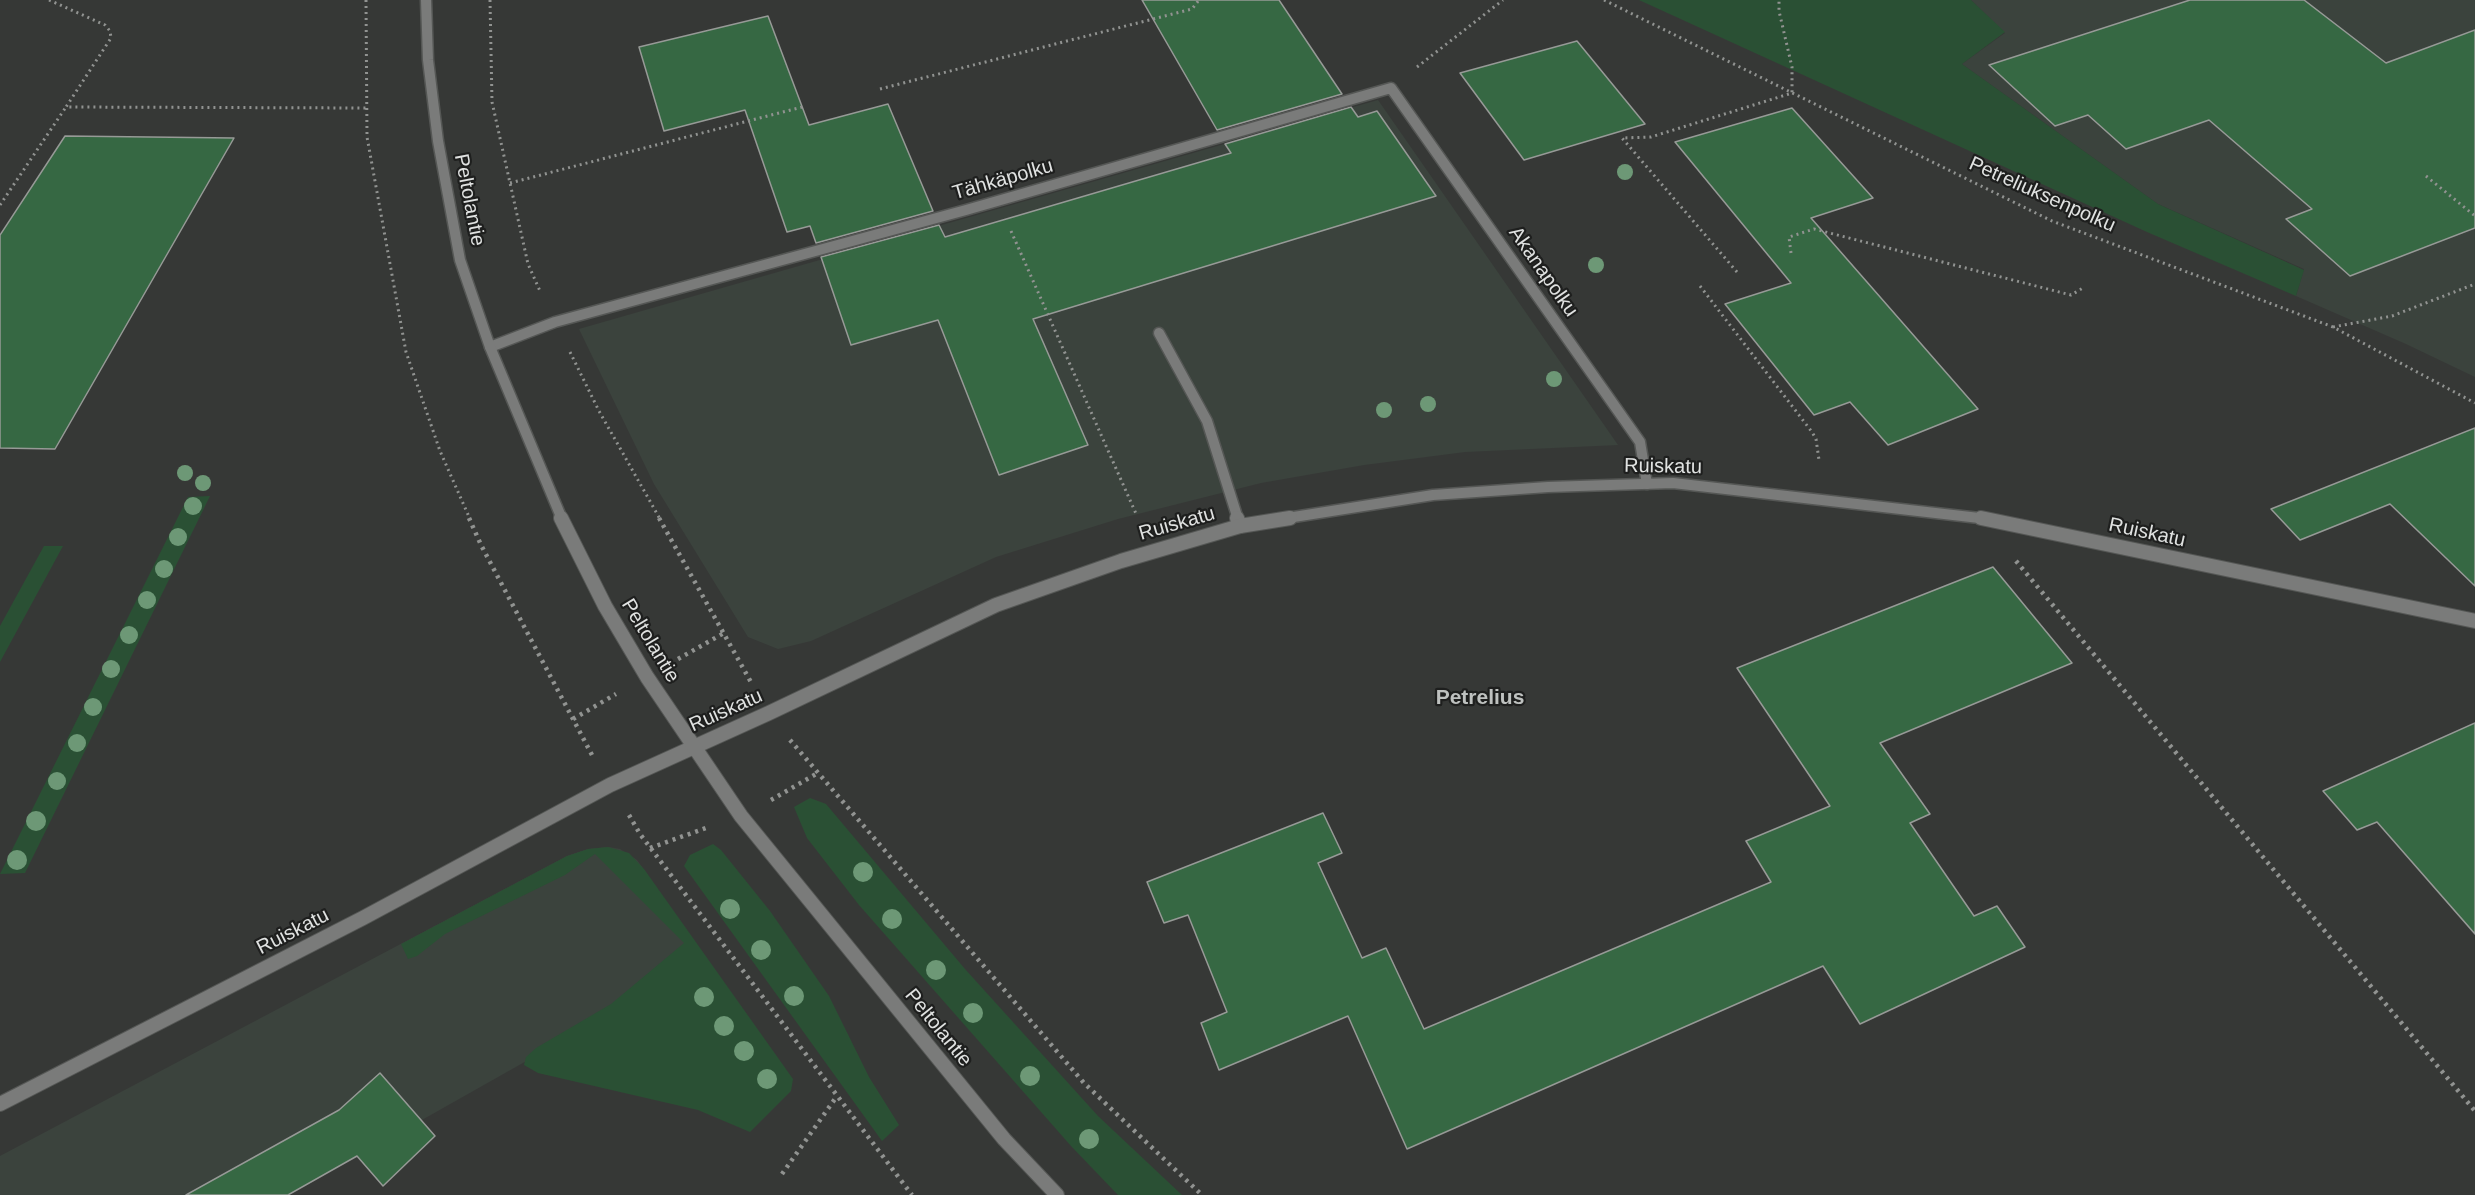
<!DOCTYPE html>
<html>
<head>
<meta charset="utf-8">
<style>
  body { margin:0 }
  canvas { display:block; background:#363836 }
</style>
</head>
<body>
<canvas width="2475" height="1195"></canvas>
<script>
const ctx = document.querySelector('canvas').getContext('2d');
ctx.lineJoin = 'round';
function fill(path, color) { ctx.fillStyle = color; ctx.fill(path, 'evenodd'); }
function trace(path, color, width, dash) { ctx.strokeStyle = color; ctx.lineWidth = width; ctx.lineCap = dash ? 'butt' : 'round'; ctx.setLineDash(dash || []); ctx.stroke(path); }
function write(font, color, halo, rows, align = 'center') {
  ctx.font = font + ' Helvetica,sans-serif'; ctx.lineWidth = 4.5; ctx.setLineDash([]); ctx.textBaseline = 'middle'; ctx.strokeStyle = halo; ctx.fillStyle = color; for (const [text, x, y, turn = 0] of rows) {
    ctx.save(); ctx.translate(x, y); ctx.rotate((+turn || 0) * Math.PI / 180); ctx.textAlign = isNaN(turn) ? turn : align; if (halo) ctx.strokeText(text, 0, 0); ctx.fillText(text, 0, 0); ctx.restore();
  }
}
const built = new Path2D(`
  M1971,0H2475V377L2406,344L2296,296L2304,269L2158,204L1962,64L2005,33Z
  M1378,100L1618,445L1465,452L1364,465L1261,483L1118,519L996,557L811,641L778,649L748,637L654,484L579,329Z
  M608,847L620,849L637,860L707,959L289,1195H0V1156L567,856L588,849Z`);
const green = new Path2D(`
  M1639,0H1971L2005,32L1962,64L2158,204L2304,270L2296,296L2147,232Z
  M210,496L25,873L0,874L188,497Z
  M44,546H63L0,662V626Z
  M810,798L826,804L965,969L1098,1116L1182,1195H1118L1071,1146L859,905L807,838L794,807Z
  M713,844L721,850L770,911L829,996L869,1077L899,1125L882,1141L684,866L690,855Z
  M608,847L629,853L644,869L793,1079L791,1091L750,1132L698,1110L538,1073L524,1065L526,1057L536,1048L611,1004L684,943L595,854L565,875L445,934L417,956L408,959L401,944L567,856L588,849Z`);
const building = new Path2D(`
  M1142,0H1279L1342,94L1217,130Z
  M2190,0H2304L2386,63L2475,30V228L2350,276L2286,219L2312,209L2209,120L2126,149L2088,115L2055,126L1989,65Z
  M768,16L809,125L888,104L933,211L816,243L810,226L787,232L745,110L664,131L639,47Z
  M1577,41L1645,124L1524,160L1460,73Z
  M1351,107L1358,117L1377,111L1436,196L1033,319L1088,445L999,475L938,320L851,345L821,257L939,225L945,237L1231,153L1225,144Z
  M1792,108L1873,198L1811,218L1978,409L1888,445L1850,402L1814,415L1725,304L1791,283L1675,142Z
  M65,136L234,138L55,449L0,448V235Z
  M2475,428V586L2390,504L2300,540L2271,509Z
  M1993,567L2072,663L1880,743L1930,814L1910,823L1974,916L1997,906L2025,947L1860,1024L1823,966L1407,1149L1348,1016L1219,1070L1201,1023L1227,1012L1188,915L1164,923L1147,882L1323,813L1342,853L1318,863L1362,958L1386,948L1424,1029L1771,882L1746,841L1830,806L1737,668Z
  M2475,723V934L2377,822L2357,830L2323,791Z
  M380,1073L435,1136L383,1186L357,1156L288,1195H186L339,1110Z`);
const pathFar1 = new Path2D(`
  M49,0L105,25L110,31L111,38L66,107L366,108
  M366,0L367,137L406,352L440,451L470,519
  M490,0L492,102L528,264L540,291
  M1604,0L2052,221L2333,327L2475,403
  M1417,67L1503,0
  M880,89L1192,9L1199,0
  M2426,176L2475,216
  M510,183L802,107
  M0,205L66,107
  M1011,231L1137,516
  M1791,253L1789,237L1814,229L2071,295L2083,288
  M1737,272L1622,138L1651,137L1792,93V67L1779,11V0
  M1700,286L1812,432L1816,439L1819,460
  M2333,327L2392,316L2475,284
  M570,352L599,411L660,519`);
const path = new Path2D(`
  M469,518L481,545L592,755
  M659,518L752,684
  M2016,561L2475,1111
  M678,659L724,633
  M573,719L616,694
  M790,740L1084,1083L1202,1195
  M771,800L816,774
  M629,815L640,834L912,1195
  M650,848L706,828
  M782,1174L837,1096`);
const serviceFar1 = new Path2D(`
  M1159,333L1207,421L1238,519
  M490,347L555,322L966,210L1391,88L1640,442L1647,484`);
const service = new Path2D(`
  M1237,518L1240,526`);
const minorFar1 = new Path2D(`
  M1281,519L1433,495L1548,487L1673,483L1988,519`);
const minor = new Path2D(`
  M1981,518L2475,621
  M0,1104L363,918L610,785L769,713L996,605L1121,561L1240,526L1290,518`);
const tertiaryFar1 = new Path2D(`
  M426,0L428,60L438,141L460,260L490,347L562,519`);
const tertiary = new Path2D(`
  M561,518L605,606L647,677L741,816L1004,1139L1057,1195`);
const trees = [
  [1625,172,8],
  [1596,265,8],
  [1554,379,8],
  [1428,404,8],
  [1384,410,8],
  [185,473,8],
  [203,483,8],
  [193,506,9],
  [178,537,9],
  [164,569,9],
  [147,600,9],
  [129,635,9],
  [111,669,9],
  [93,707,9],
  [77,743,9],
  [57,781,9],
  [36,821,10],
  [17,860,10],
  [863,872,10],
  [730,909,10],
  [892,919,10],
  [761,950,10],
  [936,970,10],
  [794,996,10],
  [704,997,10],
  [973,1013,10],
  [724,1026,10],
  [744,1051,10],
  [1030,1076,10],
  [767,1079,10],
  [1089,1139,10]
];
const streetNames = [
  ["Tähkäpolku",1003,180,-16],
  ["Petreliuksenpolku",2042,195,24],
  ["Peltolantie",469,200,79],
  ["Akanapolku",1543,272,55],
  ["Ruiskatu",1663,467,1],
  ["Ruiskatu",1177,524,-16],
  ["Ruiskatu",2147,533,12],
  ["Peltolantie",650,641,59],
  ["Ruiskatu",726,711,-24],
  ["Ruiskatu",293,932,-27],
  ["Peltolantie",938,1028,51]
];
const neighbourhoodNames = [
  ["Petrelius",1480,698]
];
fill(built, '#3b433d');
fill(green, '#2a5034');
fill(building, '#366843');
trace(building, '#979a97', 1.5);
trace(serviceFar1, '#555755', 13);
trace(service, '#555755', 16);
trace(minorFar1, '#555755', 13);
trace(minor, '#555755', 16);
trace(tertiaryFar1, '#555755', 13);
trace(tertiary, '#555755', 16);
trace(pathFar1, '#919391', 3, [2, 4]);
trace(path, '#919391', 4.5, [3, 5]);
trace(serviceFar1, '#7a7b7a', 10);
trace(service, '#7a7b7a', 14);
trace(minorFar1, '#7a7b7a', 10);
trace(minor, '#7a7b7a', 14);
trace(tertiaryFar1, '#7a7b7a', 10);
trace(tertiary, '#7a7b7a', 14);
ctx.fillStyle = '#6d9876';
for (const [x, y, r] of trees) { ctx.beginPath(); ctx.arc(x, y, r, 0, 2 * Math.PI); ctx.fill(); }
write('20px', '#e0e2e1', '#1e1f1e', streetNames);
write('bold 21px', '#bec1bf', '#1e1f1e', neighbourhoodNames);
</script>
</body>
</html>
